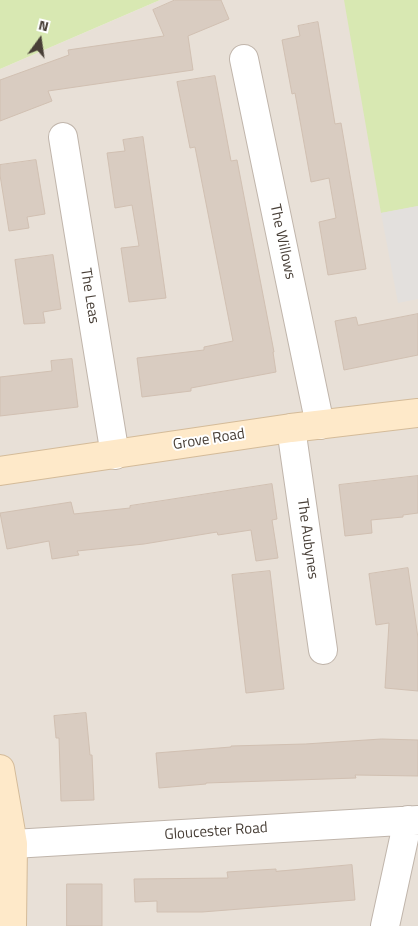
<!DOCTYPE html>
<html>
<head>
<meta charset="utf-8">
<style>
  body { margin:0 }
  #map { position:relative; width:418px; height:926px; overflow:hidden; background:#f4efe9; font-family:"Titillium Web",sans-serif }
  canvas { display:block }
  .north { position:absolute; left:15px; top:15px; width:50px; height:50px; -webkit-text-stroke:4px #fff; paint-order:stroke; rotate:14deg; font-size:14px; font-weight:700; line-height:20px; text-align:center; color:#483f37 }
  .north::after { content:''; display:block; margin:auto; width:18px; height:22px; background:#483f37; clip-path:polygon(50% 0,100% 100%,50% 72%,0 100%) }
</style>
</head>
<body>
<div id="map">
<canvas width="418" height="926"></canvas>
<div class="north">N</div>
</div>
<script>
const ctx = document.querySelector('canvas').getContext('2d');
ctx.lineJoin = 'round';
function fill(path, color) { ctx.fillStyle = color; ctx.fill(path, 'evenodd'); }
function trace(path, color, width, dash) { ctx.strokeStyle = color; ctx.lineWidth = width; ctx.lineCap = dash ? 'butt' : 'round'; ctx.setLineDash(dash || []); ctx.stroke(path); }
function write(font, color, halo, rows, align = 'center') {
  ctx.font = font + ' "Titillium Web",sans-serif'; ctx.lineWidth = 4; ctx.setLineDash([]); ctx.textBaseline = 'middle'; ctx.strokeStyle = halo; ctx.fillStyle = color; for (const [text, x, y, turn = 0] of rows) {
    ctx.save(); ctx.translate(x, y); ctx.rotate((+turn || 0) * Math.PI / 180); ctx.textAlign = isNaN(turn) ? turn : align; if (halo) ctx.strokeText(text, 0, 0); ctx.fillText(text, 0, 0); ctx.restore();
  }
}
const residential = new Path2D(`
  M160,0H418V926H0V69Z`);
const green = new Path2D(`
  M0,0H160L0,69Z
  M344,0H418V206L381,213Z`);
const parking = new Path2D(`
  M418,206V299L398,303L381,213Z`);
const building = new Path2D(`
  M175,0H221L229,19L188,36L193,70L48,91L52,101L0,121V80L69,55L68,50L164,36L153,10Z
  M318,22L335,124L341,123L366,269L328,275L319,222L336,218L329,178L311,182L295,93L292,94L282,40L300,36L298,26Z
  M215,76L231,161L237,160L274,352H273L276,372L191,388V391L142,397L137,358L204,350V347L233,341L195,147L190,148L177,82Z
  M143,137L166,298L129,302L121,248L139,246L132,205L115,208L107,153L125,151L123,140Z
  M36,160L45,214L27,217L29,228L9,231L0,175V165Z
  M53,255L61,309L43,312L45,323L24,324L15,260Z
  M418,314V355L344,370L335,321L356,317L358,325Z
  M72,359L78,407L0,416V377L52,371L51,361Z
  M418,476V513L403,515V517L371,520L372,533L345,536L339,485Z
  M272,484L277,519L272,520L278,558L256,561L251,530L218,535L217,532L144,544L77,551L79,555L52,559L49,541L7,549L0,513L71,502L74,514L130,508V506Z
  M408,568L418,638V691L385,688L389,623L376,625L369,574Z
  M270,571L284,689L246,693L232,575Z
  M86,713L90,755H92L94,800L61,801L59,738H56L54,716Z
  M382,739L418,740V776L355,775L356,778L206,783V784L159,788L156,753L231,747V746L305,744Z
  M352,865L355,900L202,912H157V901L135,902L134,879L228,878L227,872L276,869V871Z
  M67,884H102V926H67Z`);
const street = new Path2D(`
  M244,59L320,425
  M63,137L115,455
  M291,428L323,650
  M13,844L418,820
  M385,926L408,820`);
const secondary = new Path2D(`
  M0,471L291,428L418,413
  M0,769L13,844L12,926`);
const streetNames = [
  ["The Willows",282,242,78],
  ["The Leas",89,296,81],
  ["Grove Road",209,440,-9],
  ["The Aubynes",307,539,82],
  ["Gloucester Road",216,832,-4]
];
fill(residential, '#e8e0d7');
fill(green, '#d8e8b2');
fill(parking, '#e3e0dd');
fill(building, '#d9ccc1');
trace(building, '#d1c0b2', 1);
trace(street, '#c0b5ab', 30);
trace(secondary, '#d4bb99', 30);
trace(street, '#fff', 28);
trace(secondary, '#fee9c9', 28);
write('15px', '#483f37', '#fff', streetNames);
</script>
</body>
</html>
